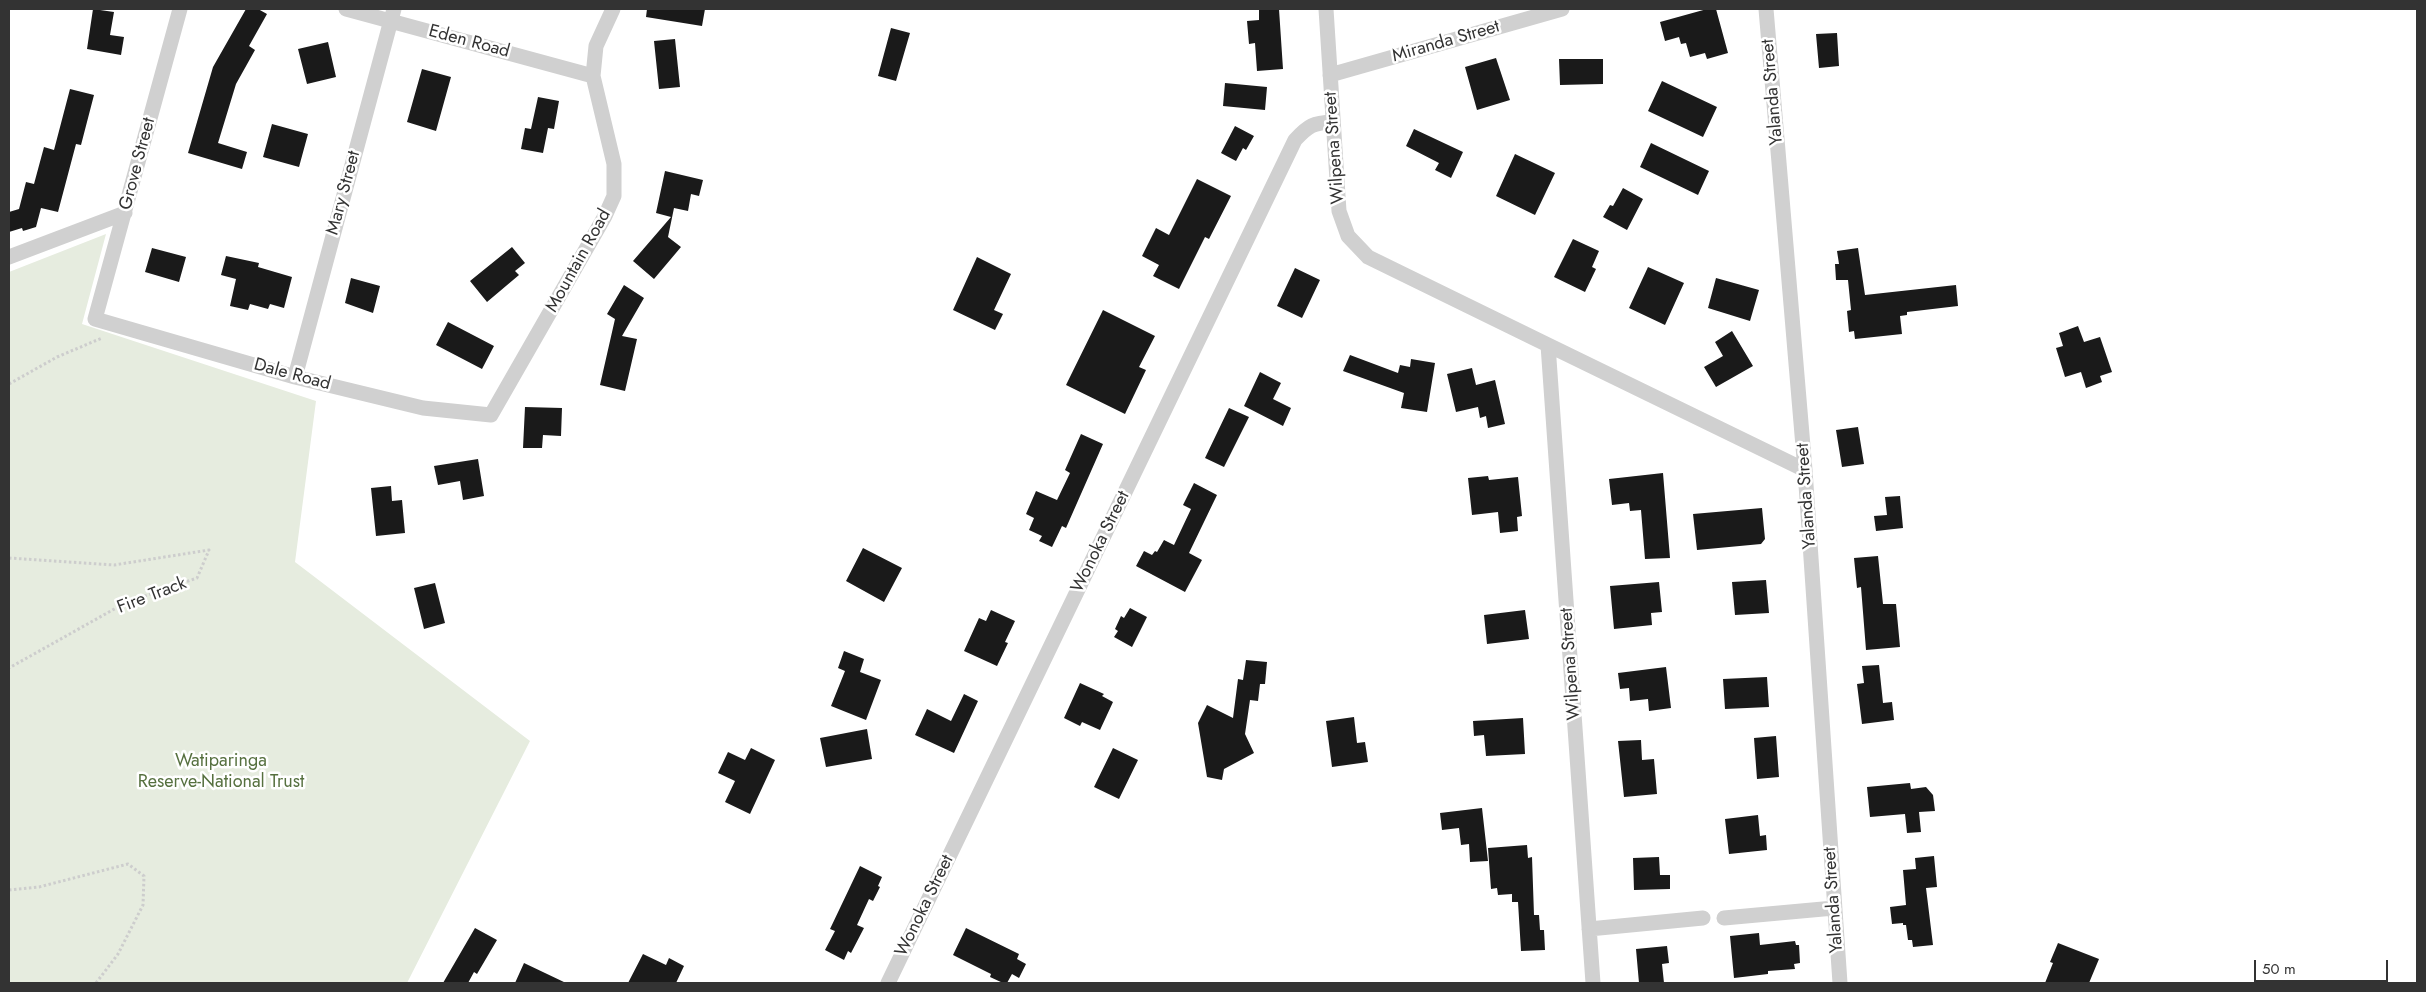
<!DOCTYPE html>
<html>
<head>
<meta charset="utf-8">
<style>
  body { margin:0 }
  #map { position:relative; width:2426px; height:992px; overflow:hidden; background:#fff; font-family:Jost,sans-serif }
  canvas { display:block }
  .frame { position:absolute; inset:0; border:10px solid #333; pointer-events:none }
  .scale { position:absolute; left:2254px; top:960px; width:134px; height:22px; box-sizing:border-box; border:2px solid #333; border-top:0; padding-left:6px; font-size:15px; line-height:18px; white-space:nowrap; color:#333; -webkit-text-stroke:4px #fff; paint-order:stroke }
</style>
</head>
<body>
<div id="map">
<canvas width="2426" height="992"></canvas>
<div class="frame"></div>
<div class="scale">50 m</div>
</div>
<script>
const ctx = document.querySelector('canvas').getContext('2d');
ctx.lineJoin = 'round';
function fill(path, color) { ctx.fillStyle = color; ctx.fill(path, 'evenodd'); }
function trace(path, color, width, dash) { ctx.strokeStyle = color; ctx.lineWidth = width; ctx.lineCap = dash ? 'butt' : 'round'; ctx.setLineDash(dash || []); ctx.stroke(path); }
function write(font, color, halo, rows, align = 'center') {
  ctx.font = font + ' Jost,sans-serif'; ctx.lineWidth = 5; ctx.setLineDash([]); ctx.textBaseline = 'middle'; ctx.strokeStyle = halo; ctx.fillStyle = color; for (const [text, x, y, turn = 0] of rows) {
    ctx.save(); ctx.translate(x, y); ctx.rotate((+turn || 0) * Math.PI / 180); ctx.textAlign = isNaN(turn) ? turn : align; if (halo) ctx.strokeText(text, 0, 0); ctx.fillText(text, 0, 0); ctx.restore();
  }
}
const green = new Path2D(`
  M106,234L82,324L316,401L295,562L530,741L407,983H9V272Z`);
const building = new Path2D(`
  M93,9L114,12L110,35L124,37L121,55L87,49Z
  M246,9H258L267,14L249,46L255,50L236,84L218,143L247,152L242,169L188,153L213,67Z
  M647,9H705L702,26L646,17Z
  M1259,9H1279L1283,69L1257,71L1255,43L1249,44L1247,21L1259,20Z
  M1707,9H1716L1728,53L1707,59L1705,53L1690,57L1686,43L1681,44L1679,37L1665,41L1660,22Z
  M891,28L910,33L896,81L878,76Z
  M1837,33L1839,66L1819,68L1816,34Z
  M675,39L680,87L659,89L654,41Z
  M328,42L336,77L307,84L298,49Z
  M1496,58L1510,100L1477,110L1465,67Z
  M1559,59H1603V84L1560,85Z
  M422,69L451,77L436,131L407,122Z
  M1662,81L1717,107L1703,137L1648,111Z
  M1225,83L1267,87L1265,110L1223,106Z
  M70,89L94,95L81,145L76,144L58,212L41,208L36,227L23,231L22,228L9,232V212L19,209L26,182L34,184L44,147L54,150Z
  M538,97L559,101L554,129L548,128L543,153L521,149L525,128L531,129Z
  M272,124L308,134L299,167L263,157Z
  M1235,126L1254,136L1246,150L1243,148L1236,161L1221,153Z
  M1414,129L1463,152L1451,178L1435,170L1439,163L1406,146Z
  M1651,143L1709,171L1698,195L1640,167Z
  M1515,154L1555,173L1535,215L1496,196Z
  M665,171L703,180L699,196L691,194L688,211L674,208L668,237L681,247L654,279L633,261L671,217L656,213Z
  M1197,179L1231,196L1209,239L1205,237L1179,289L1153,276L1159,265L1142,256L1156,228L1169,235Z
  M1623,188L1643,199L1627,230L1603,217L1610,205L1613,206Z
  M1573,239L1599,251L1592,267L1596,269L1585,292L1554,277Z
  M512,247L525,263L515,271L519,275L487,302L470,281Z
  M152,248L186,257L179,282L145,272Z
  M1858,248L1865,295L1956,285L1958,306L1907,312V315L1900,316L1902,334L1855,339L1854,331L1849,332L1847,311L1851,310L1848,280H1836L1835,264H1839L1837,251Z
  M226,256L259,263L258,267L292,277L284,308L270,304L268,309L250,304L248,310L230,306L236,279L221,275Z
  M977,257L1011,274L994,310L1003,314L995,330L953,310Z
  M1648,267L1684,283L1665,325L1629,308Z
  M1295,268L1320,280L1302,318L1277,306Z
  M351,278L380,286L373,313L345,303Z
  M1716,278L1759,290L1750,321L1708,308Z
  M624,285L644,298L622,336L637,339L625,391L600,385L615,319L607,314Z
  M1103,310L1155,336L1139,367L1146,370L1125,414L1066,385Z
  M448,322L494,346L482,369L436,345Z
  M2078,326L2084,342L2100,337L2112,372L2100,376L2102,382L2086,388L2081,372L2065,377L2056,348L2063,346L2059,333Z
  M1732,331L1753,366L1716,387L1704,367L1723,356L1715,342Z
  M1350,355L1398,373L1400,365L1410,367L1411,359L1435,363L1427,412L1401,408L1404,393L1343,371Z
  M1472,368L1476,385L1495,380L1505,424L1488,428L1486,416L1480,418L1478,407L1456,412L1447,374Z
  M1260,372L1281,383L1273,399L1291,408L1283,426L1244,406Z
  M525,407L562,408L561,436L543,435L542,448H523Z
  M1229,408L1249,417L1224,467L1205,458Z
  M1858,427L1864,464L1842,467L1836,430Z
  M1081,434L1103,444L1066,528L1062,526L1052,547L1039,541L1042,536L1029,530L1034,518L1026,514L1036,491L1057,500L1070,473L1065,470Z
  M478,459L484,496L463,500L460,481L438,485L434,466Z
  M1663,473L1670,558L1645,559L1641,510L1630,511L1629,503L1612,505L1609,479Z
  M1488,476L1489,480L1518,477L1522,516L1517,517L1518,531L1500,533L1498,512L1472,515L1468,478Z
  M1194,483L1217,495L1189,553L1202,560L1185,592L1136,566L1144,551L1152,555L1155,551L1157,552L1164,540L1174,545L1191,509L1183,505Z
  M391,486L392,501L402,500L405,533L376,536L371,488Z
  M1900,496L1903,528L1876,531L1874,516L1887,515L1885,497Z
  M1762,508L1765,539L1761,544L1697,550L1693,514Z
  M863,548L902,568L884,602L846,581Z
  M1878,556L1883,604H1896L1900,647L1866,650L1861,587L1857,588L1854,558Z
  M1766,580L1769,613L1735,615L1732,582Z
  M1659,582L1662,612L1651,613L1652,625L1614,629L1610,586Z
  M435,583L445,623L424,629L414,588Z
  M1130,608L1147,617L1132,647L1114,637L1118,631L1115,629L1121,616L1124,618Z
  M991,610L1015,621L1005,642L1008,643L997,666L964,651L979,618L986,621Z
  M1525,610L1529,639L1487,644L1484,615Z
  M844,651L864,659L860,672L881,680L866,720L831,706L845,671L838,668Z
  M1246,660L1267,662L1265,684H1260L1258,701L1250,700L1245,734L1254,753L1224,769L1222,780L1207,777L1198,723L1207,705L1233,718L1238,679L1243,680Z
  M1879,665L1883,703L1892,702L1894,720L1862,724L1857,684L1864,683L1862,666Z
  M1666,667L1671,708L1649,711L1648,699L1630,701L1629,688L1620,689L1618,673Z
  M1767,677L1769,707L1725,709L1723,679Z
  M1080,683L1104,694L1102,696L1113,702L1100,730L1082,722L1080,726L1064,718Z
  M964,694L978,701L954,753L915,735L927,709L951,721Z
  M1354,717L1357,743L1365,742L1368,762L1332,767L1326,721Z
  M1523,718L1525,754L1486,756L1484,735L1474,736L1473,721Z
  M867,729L872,759L826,767L820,738Z
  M1776,736L1779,777L1757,779L1754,738Z
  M1641,740L1642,760L1654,759L1657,794L1624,797L1618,741Z
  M751,748L775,760L750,814L725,802L735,781L718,773L728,752L745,760Z
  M1113,748L1138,760L1119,799L1094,787Z
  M1910,783L1911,789L1926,787L1933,795L1935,811L1919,812L1921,832L1907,833L1905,814L1870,817L1867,787Z
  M1482,808L1488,861L1470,862L1469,844L1461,845L1459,828L1442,830L1440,813Z
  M1758,815L1760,836L1766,835L1767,850L1729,854L1725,819Z
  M1527,845L1528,858L1532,857L1534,915H1539L1540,930H1544L1545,950L1521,951L1518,902H1512V894L1498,895L1497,888L1491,889L1488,848Z
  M1934,856L1937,887L1926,888L1933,945L1913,947L1912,940H1908L1906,925H1903V923L1892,924L1890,907L1906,905L1903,870L1916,869L1915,858Z
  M1659,857L1660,875H1670V889L1634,890L1633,858Z
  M860,866L882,877L878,886L880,887L873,901L869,899L857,925L864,928L851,953L848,951L844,960L825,950L835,931L830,929Z
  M475,928L497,940L477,974L474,972L468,983H443Z
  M966,928L1019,954L1017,959L1026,964L1019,978L1012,974L1007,983H1003L990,977L991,974L953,955Z
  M1759,933L1760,945L1795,941L1796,945H1799L1800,963L1794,964L1795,969L1768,971V974L1734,978L1730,936Z
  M2058,943L2099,959L2089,983H2045L2053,963L2050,962Z
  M1667,946L1669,963L1662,964L1664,983H1639L1636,949Z
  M643,954L666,965L669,958L684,966L676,983H628Z
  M524,963L566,983H515Z`);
const path = new Path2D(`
  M9,384L57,357L102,338
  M9,558L114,565L209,550L197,578L125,603L9,668
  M9,890L39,887L128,864L144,876L143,905L118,954L96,983`);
const street = new Path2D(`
  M180,9L95,319L295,377L423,408L491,415L605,216L614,196V164L593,76L596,46L613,9
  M346,9L593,76
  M1326,9L1339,211L1348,236L1368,257L1548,345L1593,983
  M1766,9L1805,470L1840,983
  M1330,75L1562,9
  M9,257L125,213
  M1548,345L1805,470
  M295,377L394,9
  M1724,918L1834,908
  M1589,929L1703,918
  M888,983L1295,140C1309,125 1313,123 1333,122`);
const streetNames = [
  ["Eden Road",469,42,15],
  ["Miranda Street",1446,42,-16],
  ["Yalanda Street",1773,92,-95],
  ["Wilpena Street",1335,148,-94],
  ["Grove Street",138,164,-75],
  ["Mary Street",344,193,-75],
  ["Mountain Road",579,261,-61],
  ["Dale Road",292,375,15],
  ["Yalanda Street",1807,496,-94],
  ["Wonoka Street",1101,542,-64],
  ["Fire Track",152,596,-21],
  ["Wilpena Street",1571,664,-94],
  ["Yalanda Street",1834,900,-94],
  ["Wonoka Street",925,906,-64]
];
const parkNames = [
  ["Watiparinga",221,762],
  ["Reserve-National Trust",221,783]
];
fill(green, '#e6ecdf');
fill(building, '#1a1a1a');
trace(path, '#cdcdcd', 3, [2.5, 2.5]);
trace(street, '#d0d0d0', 15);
write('18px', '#333', '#fff', streetNames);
write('18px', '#56703f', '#fff', parkNames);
</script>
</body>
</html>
